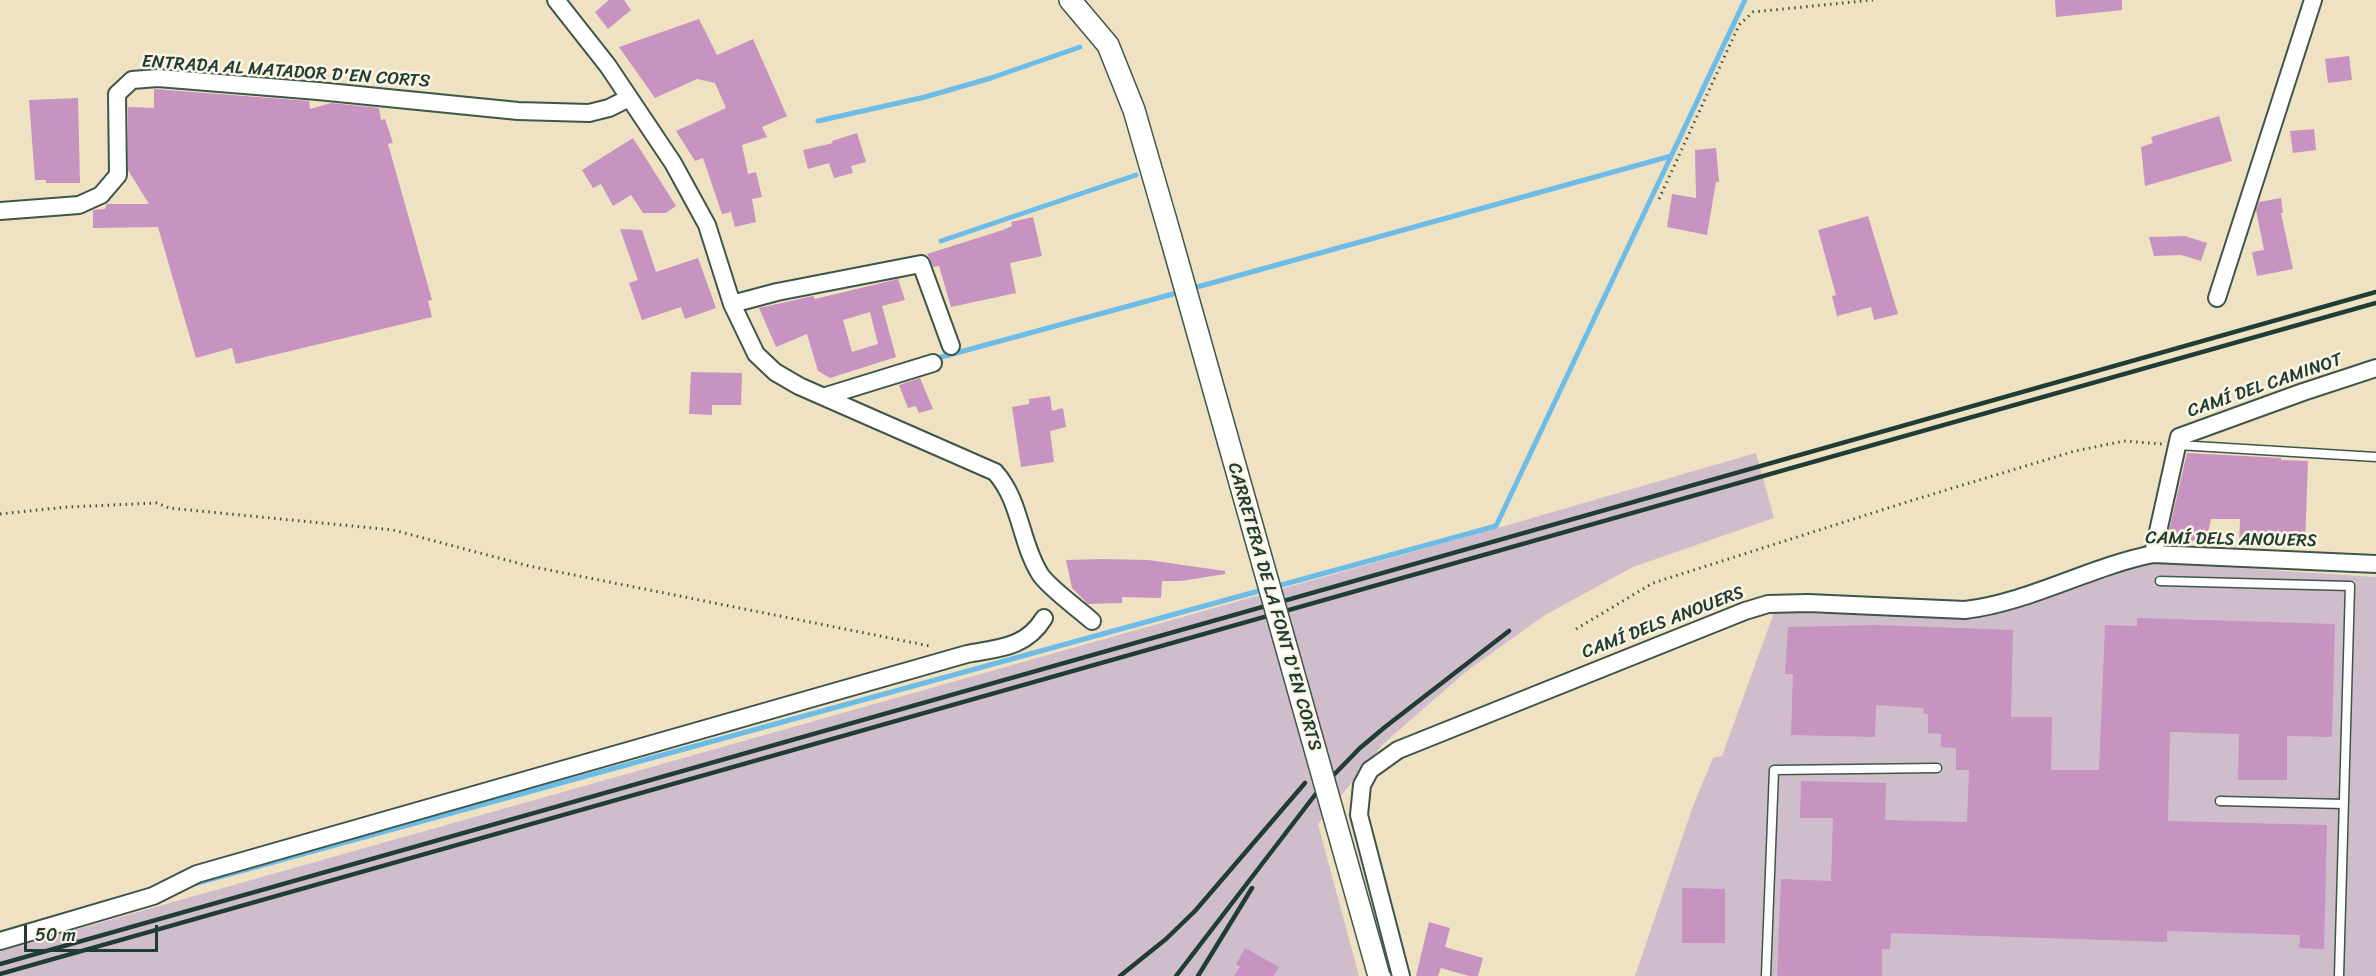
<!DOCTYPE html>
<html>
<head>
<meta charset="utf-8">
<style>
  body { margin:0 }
  #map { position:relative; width:2376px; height:976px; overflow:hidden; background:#efe2c2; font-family:Sriracha,sans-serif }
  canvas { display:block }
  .scale { position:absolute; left:24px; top:925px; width:134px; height:27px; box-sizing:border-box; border:3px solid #1f3d34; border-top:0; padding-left:8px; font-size:18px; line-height:21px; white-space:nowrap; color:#1f3d34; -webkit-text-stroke:4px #fcf5e5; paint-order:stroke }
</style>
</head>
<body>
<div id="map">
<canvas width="2376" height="976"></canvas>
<div class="scale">50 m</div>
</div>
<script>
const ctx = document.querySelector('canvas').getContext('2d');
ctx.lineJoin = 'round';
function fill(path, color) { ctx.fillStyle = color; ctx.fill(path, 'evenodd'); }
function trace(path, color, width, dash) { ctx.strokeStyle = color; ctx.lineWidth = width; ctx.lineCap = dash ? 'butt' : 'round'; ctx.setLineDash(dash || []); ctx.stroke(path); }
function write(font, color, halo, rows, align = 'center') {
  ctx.font = font + ' Sriracha,sans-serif'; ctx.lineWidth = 5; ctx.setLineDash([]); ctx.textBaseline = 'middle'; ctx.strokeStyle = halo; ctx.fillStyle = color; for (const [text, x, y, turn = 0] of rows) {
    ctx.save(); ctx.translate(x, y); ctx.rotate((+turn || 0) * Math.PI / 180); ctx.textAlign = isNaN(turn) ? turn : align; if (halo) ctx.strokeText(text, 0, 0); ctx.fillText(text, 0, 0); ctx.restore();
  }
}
const industrial = new Path2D(`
  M1756,453L1774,518L1633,567L1545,615L1468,670L1383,744L1318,824L1359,976H0V951L1508,525Z
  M2143,562L2376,577V976H1635L1693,806L1713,758L1722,756L1775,610L1972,620Z`);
const stream = new Path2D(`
  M818,121L925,97L991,78L1080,47
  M941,241L1136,175
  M1197,287L1671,156
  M934,359L1173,294
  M1274,587L1496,526L1745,0
  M190,885L1266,589`);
const building = new Path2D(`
  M609,0H624L631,10L608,29L595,12Z
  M2055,0H2122V10L2056,17Z
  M699,19L717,55L753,39L787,116L762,127L767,137L742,145L748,174L756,172L762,197L752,199L756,222L735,227L731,212L722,214L703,158L695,161L676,131L726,108L715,83L697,79L655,98L619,47Z
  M2349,56L2352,80L2328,83L2325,59Z
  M154,89L309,101L310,109L331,103L379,108L381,120L385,119L393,143L388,144L432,300L428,301L432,317L236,364L232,348L196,358L158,227L93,228V210L105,209L107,204H149L128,170V107L154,108Z
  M78,98L80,183H46V180H35L29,100Z
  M2219,116L2232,161L2145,186L2141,147L2153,143L2151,137Z
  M2314,129L2316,150L2293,153L2290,131Z
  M857,133L866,162L851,166L853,173L834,178L829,163L808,169L803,150L833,143L832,141Z
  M633,138L676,206L666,213H643L631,195L613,206L601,184L593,188L582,170Z
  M1716,148L1719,182H1716L1707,235L1667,227L1672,194L1696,198L1695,150Z
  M2281,198L2283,213H2281L2293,269L2257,276L2252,252L2264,250L2256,210L2259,202Z
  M1868,216L1898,314L1874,320L1871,307L1837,316L1832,296L1836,295L1818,230Z
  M1033,217L1042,256L1010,263L1016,293L951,307L939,266L933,267L927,254L1003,230L1012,226L1011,222Z
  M620,229L642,230L656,272L698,258L716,308L685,319L681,307L642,320L629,283L638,280Z
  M2185,236L2207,243L2201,261L2181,255L2154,256L2149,237Z
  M898,279L905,300L882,306L896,357L830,378L818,371L807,334L776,347L759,308L813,296L815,299ZM870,312L878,344L852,352L843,320Z
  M691,372L742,373L741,405H712V415L689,414Z
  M920,378L933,409L919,413L916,406L908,408L899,385Z
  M1050,396L1052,411L1063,408L1066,427L1050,431L1054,462L1021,467L1012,407L1029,404V399Z
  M2187,453L2281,458V460L2308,461L2305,546L2239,544L2240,519H2211L2206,542L2167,539Z
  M1102,559L1148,560L1225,571V574L1181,581H1162L1161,598L1122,597V603L1088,604L1072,588L1066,560Z
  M2137,618L2335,624L2332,737L2287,736V780H2238L2239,734L2170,732L2168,821L2327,825L2324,949L2299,948L2300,935L2167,931V942L1891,933L1890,949H1882V976H1777L1781,879L1831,881L1833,818H1800L1801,781L1886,783L1885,820L1967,822L1969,770H1956V748L1941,747V734L1928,733V714L1923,713L1924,708L1876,705L1875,737L1791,735L1793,674H1785L1788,627L1877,625L2013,630L2011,717H2052L2051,770H2099L2105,625L2137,626Z
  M1682,888L1725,889V943H1682Z
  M1429,922L1450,928L1445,947L1483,958L1478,976H1469L1441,968L1438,976H1416Z
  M1245,948L1279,967L1274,976H1234L1240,967L1236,964Z`);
const path = new Path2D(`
  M1659,199L1739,25L1753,12L1873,0
  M0,514L67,507L157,503L169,508L393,530L529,566L930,646
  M1576,629L1653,583L1910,501L2075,451L2124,441L2162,444`);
const service = new Path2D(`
  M2178,445L2376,457
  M2160,581L2350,586L2339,976
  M2220,801L2344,804
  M1766,976L1774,770L1937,768`);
const minor = new Path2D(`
  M556,0L608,66L673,163L707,225L732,304L756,354L775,372L799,386L995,472C1021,501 1020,542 1040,574C1049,588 1079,609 1092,621
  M0,211L79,205L101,195L118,175L117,94L132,80L158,78L318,91L518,111L589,113L609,108L629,98
  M2217,298L2313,0
  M732,304L777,292L921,264L951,346
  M826,396L933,363
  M2153,554L2179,437L2303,392L2376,368
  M0,941L153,896L197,874L967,654C998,648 1026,648 1044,618
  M1401,976L1359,815L1362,785L1370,770L1398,750L1745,611L1768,604L1808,603L1965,610C2030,602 2089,567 2153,554L2376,564`);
const tertiary = new Path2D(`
  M1070,0L1108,45L1134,110L1171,238`);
const rail = new Path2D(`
  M0,964L2376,292
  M0,974L2376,303
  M1120,976L1166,939L1195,911L1305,783
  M1176,976L1318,791L1360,748L1385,727L1509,631
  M1198,976L1252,888`);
const tertiaryBridge = new Path2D(`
  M1171,238L1379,976`);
const streetNames = [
  ["ENTRADA AL MATADOR D'EN CORTS",286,72,4],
  ["CAMÍ DEL CAMINOT",2265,386,-19],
  ["CAMÍ DELS ANOUERS",2231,540,1],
  ["CARRETERA DE LA FONT D'EN CORTS",1274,607,74],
  ["CAMÍ DELS ANOUERS",1663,623,-21]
];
fill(industrial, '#d0bdcc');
trace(stream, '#6dbce8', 5);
fill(building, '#c793c1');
trace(service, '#3e5649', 11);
trace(minor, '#3e5649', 20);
trace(tertiary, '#3e5649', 24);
trace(path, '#3e5649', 3, [1.5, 4.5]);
trace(service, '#fff', 8);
trace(minor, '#fff', 16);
trace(tertiary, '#fff', 21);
trace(rail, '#1f3d34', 4.5);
trace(tertiaryBridge, '#3e5649', 24, []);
trace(tertiaryBridge, '#fff', 21);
write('18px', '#1f3d34', '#fcf5e5', streetNames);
</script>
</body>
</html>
